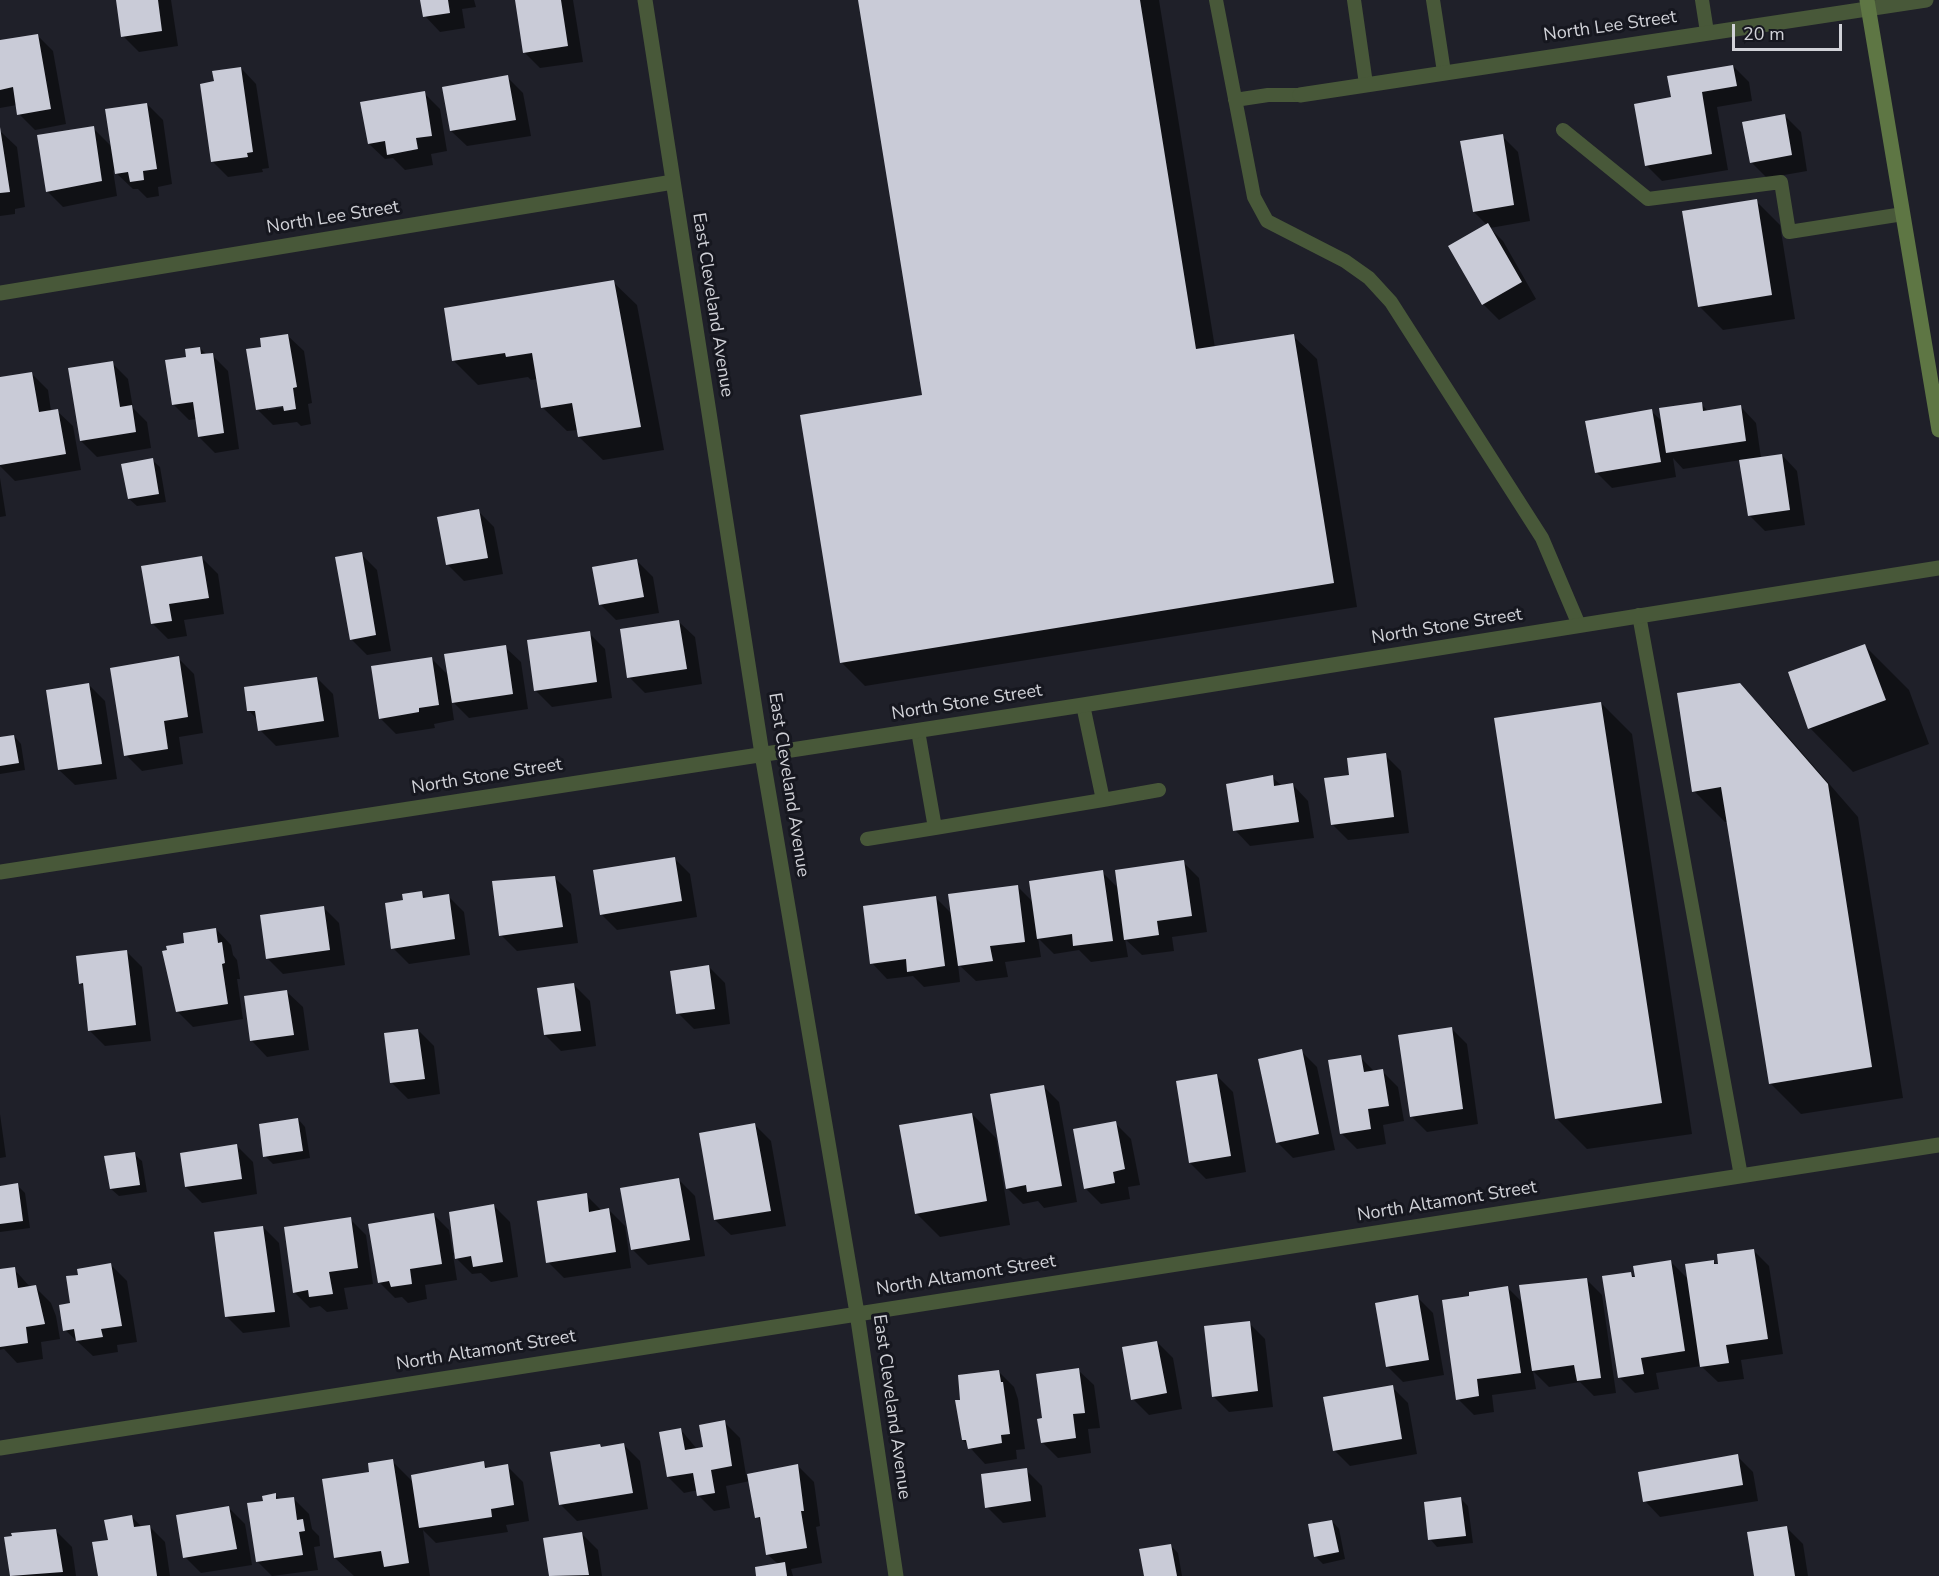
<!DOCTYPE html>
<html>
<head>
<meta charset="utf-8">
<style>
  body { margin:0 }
  #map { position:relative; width:1939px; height:1576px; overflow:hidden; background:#1f2029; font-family:"Nunito Sans",sans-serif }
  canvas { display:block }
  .scale { position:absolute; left:1732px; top:24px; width:110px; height:27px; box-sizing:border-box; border:3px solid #d1d2d8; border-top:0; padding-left:8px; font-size:18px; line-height:21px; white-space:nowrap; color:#d1d2d8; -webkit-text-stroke:4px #16171f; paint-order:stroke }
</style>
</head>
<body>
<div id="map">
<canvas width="1939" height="1576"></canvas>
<div class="scale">20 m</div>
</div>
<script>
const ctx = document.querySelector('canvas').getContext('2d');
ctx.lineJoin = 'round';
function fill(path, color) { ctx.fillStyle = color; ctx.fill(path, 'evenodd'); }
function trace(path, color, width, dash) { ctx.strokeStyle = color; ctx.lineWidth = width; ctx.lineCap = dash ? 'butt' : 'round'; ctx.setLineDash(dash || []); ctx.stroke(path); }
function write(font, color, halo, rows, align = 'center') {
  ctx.font = font + ' "Nunito Sans",sans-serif'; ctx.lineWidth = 6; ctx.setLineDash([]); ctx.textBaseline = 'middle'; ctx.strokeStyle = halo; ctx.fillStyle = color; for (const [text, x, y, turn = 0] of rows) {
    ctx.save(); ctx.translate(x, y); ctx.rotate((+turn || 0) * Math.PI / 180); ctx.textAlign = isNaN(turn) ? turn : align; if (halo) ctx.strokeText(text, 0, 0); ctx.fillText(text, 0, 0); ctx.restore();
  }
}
const shadow = new Path2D(`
  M117,0H171L178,46L139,52L123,36Z
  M422,0H474L476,7L462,9L465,28L440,32L425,16Z
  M516,0H573L583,62L540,68L524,52Z
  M860,0H1159L1215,348L1293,336L1317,359L1357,607L865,686L841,662L923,396Z
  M37,35L53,51L66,124L35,130L19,114L17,105L0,108V42Z
  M1733,66L1749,82L1752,101L1717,107L1728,170L1662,181L1646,165L1673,99Z
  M241,68L256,84L269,168L262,169L263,172L228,177L212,161L215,83Z
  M507,77L523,93L531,136L467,146L451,131Z
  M424,93L440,109L447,151L431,154L433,165L405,170L393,158L385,159L369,144Z
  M147,104L163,120L172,184L158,187L159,196L147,198L138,189H133L113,170L117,196L63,207L47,191L93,128L112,147Z
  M1785,116L1801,132L1807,171L1767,178L1751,162Z
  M0,131L17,147L25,207L15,209V214L0,216Z
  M1502,136L1518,152L1530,221L1490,228L1503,241L1536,299L1499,320L1483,304L1487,225L1474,212Z
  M1756,201L1780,225L1795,319L1723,330L1699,306Z
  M613,282L637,305L664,450L603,460L579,437L578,430L567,431L543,408L538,379L531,380L528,377L478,385L454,361Z
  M288,336L304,351L312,403L308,404L311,424L301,426L297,422L273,425L257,409L263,348ZM290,403L291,406L268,410V407Z
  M200,348L207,355H212L228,371L239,449L215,453L199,437L197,419L189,420L173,404L188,358Z
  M112,363L128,379L133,408L147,422L151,448L97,457L81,441Z
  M32,374L48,390L51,411H57L73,426L81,470L15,481L0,466V379Z
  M1701,404L1709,412L1741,407L1756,423L1761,458L1782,455L1797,471L1805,525L1765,531L1749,515L1741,460L1683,469L1673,458L1676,477L1612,488L1596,472L1651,411L1663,422Z
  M152,460L160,467L166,502L137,506L129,499Z
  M0,478L6,516L0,517Z
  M478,511L494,527L503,574L464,581L448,565Z
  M361,554L377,570L391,651L367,655L351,639Z
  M202,558L218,574L224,614L184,620L187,636L168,639L152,623Z
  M637,561L653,577L659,613L616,620L600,604Z
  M679,622L695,637L702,684L645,693L629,677Z
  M589,633L605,649L612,698L552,707L536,691Z
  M1865,646L1909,690L1929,744L1853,772L1810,728Z
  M505,647L521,662L528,709L469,718L451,700L454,720L434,724L435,728L396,734L380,718L431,658L449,676Z
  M178,658L194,674L203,733L179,737L183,764L142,771L126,755Z
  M317,678L333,694L339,737L276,746L260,730L258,720L249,711Z
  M89,685L105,701L117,779L75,785L59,770Z
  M1739,685L1771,717L1858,817L1903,1098L1801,1114L1770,1083L1728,822H1725L1694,791Z
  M1601,703L1632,734L1692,1134L1587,1149L1556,1118Z
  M14,736L21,744L25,770L0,774V738Z
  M1385,755L1401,771L1409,833L1348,840L1332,824L1351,776Z
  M1272,777L1282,786L1293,785L1308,801L1314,838L1250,846L1235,830L1248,780Z
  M674,858L690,874L697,917L617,930L601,914Z
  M1183,862L1199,878L1207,932L1172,937L1174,951L1142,955L1125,939L1128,957L1091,962L1079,950L1054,954L1038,938L1041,957L1005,962L1008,977L976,981L958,964L960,982L924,987L913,976L887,979L872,963L935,897L952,914L1017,886L1033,902L1102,872L1119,889Z
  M555,878L571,894L578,943L517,951L501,935Z
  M421,893L428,899L448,896L464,912L470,955L409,964L393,948L405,901Z
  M323,907L339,923L345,965L283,974L267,958Z
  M216,929L231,945L233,955L237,960L240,979H237L243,1019L193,1027L177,1011L186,944Z
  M126,951L142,967L151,1041L105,1046L89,1030L84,987L80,983Z
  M709,967L725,983L730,1024L694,1029L678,1013Z
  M574,985L590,1001L596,1046L561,1051L545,1035Z
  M287,992L303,1007L309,1050L267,1057L252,1041Z
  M1451,1028L1467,1044L1478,1124L1427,1132L1411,1116Z
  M418,1030L434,1046L440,1094L408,1099L392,1083Z
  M1301,1051L1317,1067L1335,1150L1293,1158L1277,1142Z
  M1360,1057L1375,1072L1382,1071L1398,1087L1404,1121L1383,1125L1386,1144L1357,1149L1341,1133Z
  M1217,1076L1233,1092L1246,1172L1206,1179L1190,1163Z
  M1043,1086L1059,1102L1077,1202L1044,1208L1038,1201L1023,1204L1007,1188Z
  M0,1114L6,1157L0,1158Z
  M972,1114L996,1138L1010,1225L940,1237L916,1213Z
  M298,1119L305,1127L310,1158L273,1164L265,1156Z
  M1115,1123L1131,1139L1140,1185L1128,1187L1130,1199L1101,1204L1085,1188Z
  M755,1125L771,1141L786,1226L731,1235L715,1220Z
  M237,1146L253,1162L257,1194L202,1203L186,1187Z
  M134,1154L142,1161L147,1192L119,1196L111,1189Z
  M679,1180L695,1196L705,1256L648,1265L632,1249Z
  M17,1185L25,1193L30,1228L0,1232V1188Z
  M586,1195L602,1211L609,1210L625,1226L631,1268L564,1278L548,1262Z
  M494,1206L510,1222L518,1277L491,1282L481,1273L472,1274L453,1255L457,1280L425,1285L427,1299L408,1303L402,1297L395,1298L379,1282L433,1214L449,1230L453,1253L455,1252Z
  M350,1219L366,1235L373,1284L344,1288L348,1309L327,1312L320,1306L310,1308L294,1292Z
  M263,1227L279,1243L290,1327L243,1333L227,1317Z
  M1753,1250L1769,1266L1783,1354L1741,1360L1744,1379L1718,1382L1701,1366L1656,1373L1659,1389L1635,1393L1619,1377L1631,1274L1637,1279L1671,1262L1689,1280L1713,1261L1717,1265Z
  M111,1265L127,1281L137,1342L117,1345L118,1352L93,1356L65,1330L80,1276Z
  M14,1269L31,1288L35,1287L51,1303L56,1316L60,1339L41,1342L43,1359L17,1363L4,1349L0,1350V1271Z
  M1586,1279L1602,1295L1616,1393L1594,1396L1580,1382L1549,1387L1533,1371L1536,1389L1492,1395L1494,1412L1474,1415L1458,1399L1508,1288L1523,1303Z
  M1417,1297L1433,1313L1444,1375L1403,1382L1387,1366Z
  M1249,1323L1265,1339L1273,1407L1229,1412L1213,1396Z
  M1157,1342L1173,1358L1182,1409L1149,1415L1133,1399Z
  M1078,1370L1094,1385L1100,1428L1088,1429L1091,1453L1058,1458L1042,1442L1044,1419Z
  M998,1371L1014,1387L1018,1399L1025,1449L1016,1450L1017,1459L985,1464L963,1440L962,1401Z
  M1392,1387L1408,1403L1417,1454L1350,1466L1334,1450Z
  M724,1422L740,1438L746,1475L798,1466L814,1482L820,1526L816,1527L822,1563L791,1569L793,1576H758L778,1564L768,1555L750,1481L726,1486L730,1508L714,1511L698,1495V1490L684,1493L668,1477L681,1430L697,1449L705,1448Z
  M600,1445L603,1449L624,1445L640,1461L648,1509L577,1521L561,1505Z
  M1737,1456L1753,1472L1758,1501L1660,1517L1645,1501Z
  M392,1461L413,1482L483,1463L489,1469L507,1466L523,1482L529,1521L506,1525L508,1532L436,1543L423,1530L430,1576H354L335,1558L371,1474Z
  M1026,1470L1042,1486L1046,1517L1003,1523L987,1507Z
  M275,1495L281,1500L293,1498L309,1514L312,1529L319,1536L320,1546L314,1547L318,1570L272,1576L257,1561L265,1502Z
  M1461,1499L1468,1506L1473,1543L1437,1547L1430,1539Z
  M229,1508L245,1524L252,1565L201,1573L185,1557Z
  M132,1517L142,1527L149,1526L165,1542L170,1576H99L109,1541Z
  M1332,1521L1339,1529L1345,1559L1323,1564L1315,1556Z
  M1787,1528L1803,1544L1808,1576H1756Z
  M56,1531L72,1547L76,1576H12L6,1538Z
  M582,1534L598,1550L602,1576H550L545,1540Z
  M1170,1545L1178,1553L1182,1576H1145Z`);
const building = new Path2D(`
  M116,0H158L162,31L121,37Z
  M420,0H448L450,13L423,17Z
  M515,0H561L568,46L523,53Z
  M858,0H1140L1196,349L1294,334L1334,583L840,663L800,415L922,395Z
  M38,34L51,109L17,115L13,87L0,90V40Z
  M1733,65L1737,86L1702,92L1712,154L1645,166L1634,104L1671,97L1667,76Z
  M241,67L253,152L247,153L248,157L211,162L200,84L214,81L212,71Z
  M508,75L516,120L450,131L442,87Z
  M425,91L432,136L416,138L418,149L387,155L385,141L368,144L360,102Z
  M147,103L157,169L143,171L144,180L130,182L128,172L115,174L105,109Z
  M1785,114L1792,155L1750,163L1742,122Z
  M94,126L102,181L46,192L37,135Z
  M0,127L10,192L0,193Z
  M1503,134L1514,205L1473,212L1460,141Z
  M1757,199L1772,295L1698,307L1682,211Z
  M1488,223L1522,282L1482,305L1448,246Z
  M614,280L641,427L578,437L572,403L541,408L532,353L506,357L505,353L452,361L444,308Z
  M288,334L297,387L293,388L296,409L284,411L283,406L256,410L246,349L261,347L260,338Z
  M200,347L201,354L213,353L224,433L198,437L193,402L172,405L165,360L186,357L185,349Z
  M113,361L120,407L132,405L136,432L80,441L68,368Z
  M32,372L39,412L58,409L66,454L0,465V377Z
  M1702,402L1703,411L1741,405L1746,441L1666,453L1659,408Z
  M1652,409L1661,462L1595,473L1585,421Z
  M1782,454L1790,510L1748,516L1739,460Z
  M153,458L159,494L128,499L121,464Z
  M479,509L488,558L446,565L437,517Z
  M362,552L376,635L350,640L335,557Z
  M202,556L209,598L169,604L172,621L151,624L141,566Z
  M637,559L644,597L599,605L592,567Z
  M679,620L687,669L627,678L620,629Z
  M590,631L597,682L534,691L527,640Z
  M1865,644L1886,700L1808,729L1788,672Z
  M506,645L513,694L452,703L444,654Z
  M179,656L188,717L164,721L168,749L124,756L110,668Z
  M432,657L439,705L419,708V712L379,719L371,666Z
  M317,677L324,721L258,731L255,711H247L244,687Z
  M89,683L102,764L58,770L46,690Z
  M1740,683L1828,784L1872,1067L1769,1084L1721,787L1692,792L1677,693Z
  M1601,702L1662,1103L1555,1119L1494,718Z
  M14,735L19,763L0,766V737Z
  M1386,753L1394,817L1331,825L1324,778L1349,775L1347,758Z
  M1273,775L1274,786L1293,783L1299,822L1233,831L1226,784Z
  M675,857L682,901L600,915L593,870Z
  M1184,860L1192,916L1157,921L1159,935L1124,940L1115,870Z
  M1103,870L1113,941L1073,946L1072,934L1037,939L1029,881Z
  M555,876L563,927L499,936L492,881Z
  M1018,885L1025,942L990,946L993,961L958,966L948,894Z
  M422,891L423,898L449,894L455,939L391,949L385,903L403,900L402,894Z
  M936,896L945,966L907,972L906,959L870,964L863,906Z
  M324,906L330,950L266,959L260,915Z
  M216,928L218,943L222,942L225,963L222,964L228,1004L176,1012L162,951L167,950L166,946L184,943L183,933Z
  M127,950L136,1025L88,1031L83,983L79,984L76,956Z
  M709,965L715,1009L676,1014L670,971Z
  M574,983L581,1031L544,1035L537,988Z
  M287,990L294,1035L250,1041L244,996Z
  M1452,1027L1463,1109L1410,1117L1398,1035Z
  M418,1029L425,1079L390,1083L384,1033Z
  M1302,1049L1319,1134L1276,1143L1258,1059Z
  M1361,1055L1364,1072L1383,1069L1389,1106L1368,1109L1371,1129L1340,1134L1328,1060Z
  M1217,1074L1231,1156L1189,1163L1176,1081Z
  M1044,1085L1062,1186L1027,1192L1026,1185L1006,1189L990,1094Z
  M972,1113L987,1201L915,1214L899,1125Z
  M298,1118L303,1151L263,1157L259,1124Z
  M1116,1121L1125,1169L1113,1172L1115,1183L1084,1189L1073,1129Z
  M755,1123L771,1211L714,1220L699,1133Z
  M237,1144L242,1179L185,1187L180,1153Z
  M135,1152L140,1185L110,1189L104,1156Z
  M679,1178L690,1240L631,1250L620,1188Z
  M18,1183L23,1221L0,1224V1186Z
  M587,1193L589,1212L609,1208L616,1252L546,1263L537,1201Z
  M494,1204L503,1262L473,1267L471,1256L455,1259L449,1212Z
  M434,1213L442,1264L410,1269L412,1284L391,1287L389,1281L378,1283L368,1224Z
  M351,1217L358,1268L329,1272L333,1294L309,1297L308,1290L293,1293L284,1227Z
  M263,1226L275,1312L225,1317L214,1232Z
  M1754,1249L1768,1339L1726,1345L1729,1363L1700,1367L1685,1264L1714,1260V1264H1718L1717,1254Z
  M1671,1260L1685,1351L1641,1358L1644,1374L1618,1378L1602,1276L1631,1272L1632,1277H1635L1633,1266Z
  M111,1263L122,1326L101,1329L103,1337L76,1341L74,1329L63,1331L59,1305L70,1303L66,1276L78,1275L77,1269Z
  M15,1267L18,1288L36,1285L45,1324L26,1327L28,1343L0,1347V1269Z
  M1587,1278L1601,1378L1577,1381L1574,1365L1532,1371L1519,1285Z
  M1508,1286L1521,1373L1477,1379L1479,1396L1456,1400L1442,1300L1469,1296V1292Z
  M1418,1295L1429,1360L1386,1367L1375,1303Z
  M1250,1321L1258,1391L1212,1397L1204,1326Z
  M1157,1341L1167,1393L1131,1400L1122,1347Z
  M1079,1368L1085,1413L1073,1414L1076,1438L1041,1443L1037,1419L1042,1418L1036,1374Z
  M999,1370L1001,1382H1003L1010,1434L1001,1435L1002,1443L968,1449L966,1440H962L955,1400H960L958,1375Z
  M1393,1385L1402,1439L1333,1451L1323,1397Z
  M725,1420L732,1466L711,1470L715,1493L697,1496L693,1473L667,1477L659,1432L681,1428L685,1450L703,1447L699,1425Z
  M624,1443L633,1493L559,1505L550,1452L600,1444L601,1447Z
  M1738,1454L1743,1485L1643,1502L1638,1472Z
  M393,1459L409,1563L384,1567L381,1551L334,1558L322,1479L369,1472L368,1463Z
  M484,1461L485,1468L508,1464L514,1505L491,1509L492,1517L419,1528L411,1475Z
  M798,1464L804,1511H801L807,1548L766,1555L760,1517L755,1518L747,1474Z
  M1027,1468L1031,1501L985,1508L981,1474Z
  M276,1493V1499L294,1497L297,1520L303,1519L305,1531L299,1532L303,1555L256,1562L247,1503L263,1501L262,1496Z
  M1461,1497L1466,1536L1428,1540L1424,1502Z
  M229,1506L237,1549L183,1558L176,1515Z
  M132,1515L134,1527L150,1525L157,1576H98L92,1542L108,1540L104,1520Z
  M1332,1520L1339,1552L1314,1557L1308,1524Z
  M1787,1526L1795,1576H1754L1747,1532Z
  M56,1529L63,1572L10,1576L4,1537L12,1536L11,1533Z
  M582,1532L589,1575L549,1576L543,1538Z
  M1171,1544L1177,1576H1144L1139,1549Z
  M785,1562L787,1576H756L755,1567Z`);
const lane = new Path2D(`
  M1216,0L1254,197L1267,221L1345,261L1369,278L1391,302L1542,538L1579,625
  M1354,0L1366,84
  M1433,0L1444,72
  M1702,0L1707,32
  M1235,100L1268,95H1300
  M1563,130L1648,199L1781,182L1789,232L1903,214
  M1639,615L1741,1176
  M918,731L935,828L1103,800L1083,705
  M1103,800L1159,790
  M867,839L935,828`);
const street = new Path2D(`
  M645,0L762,754L857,1313L896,1576
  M1300,95L1926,0
  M0,293L673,182
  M0,872L1083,705L1939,568
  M0,1448L1939,1145`);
const secondary = new Path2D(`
  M1867,0L1939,430`);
const streetNames = [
  ["North Lee Street",1610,27,-8],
  ["North Lee Street",333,218,-9],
  ["East Cleveland Avenue",712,305,81],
  ["North Stone Street",1447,627,-9],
  ["North Stone Street",967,703,-9],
  ["North Stone Street",487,777,-9],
  ["East Cleveland Avenue",788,785,81],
  ["North Altamont Street",1447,1202,-9],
  ["North Altamont Street",966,1276,-9],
  ["North Altamont Street",486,1351,-9],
  ["East Cleveland Avenue",891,1407,82]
];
fill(shadow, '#0007');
fill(building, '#c9cbd7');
trace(lane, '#485839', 14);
trace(street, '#485839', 15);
trace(secondary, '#5e7644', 15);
write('18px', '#d1d2d8', '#16171f', streetNames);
</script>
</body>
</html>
